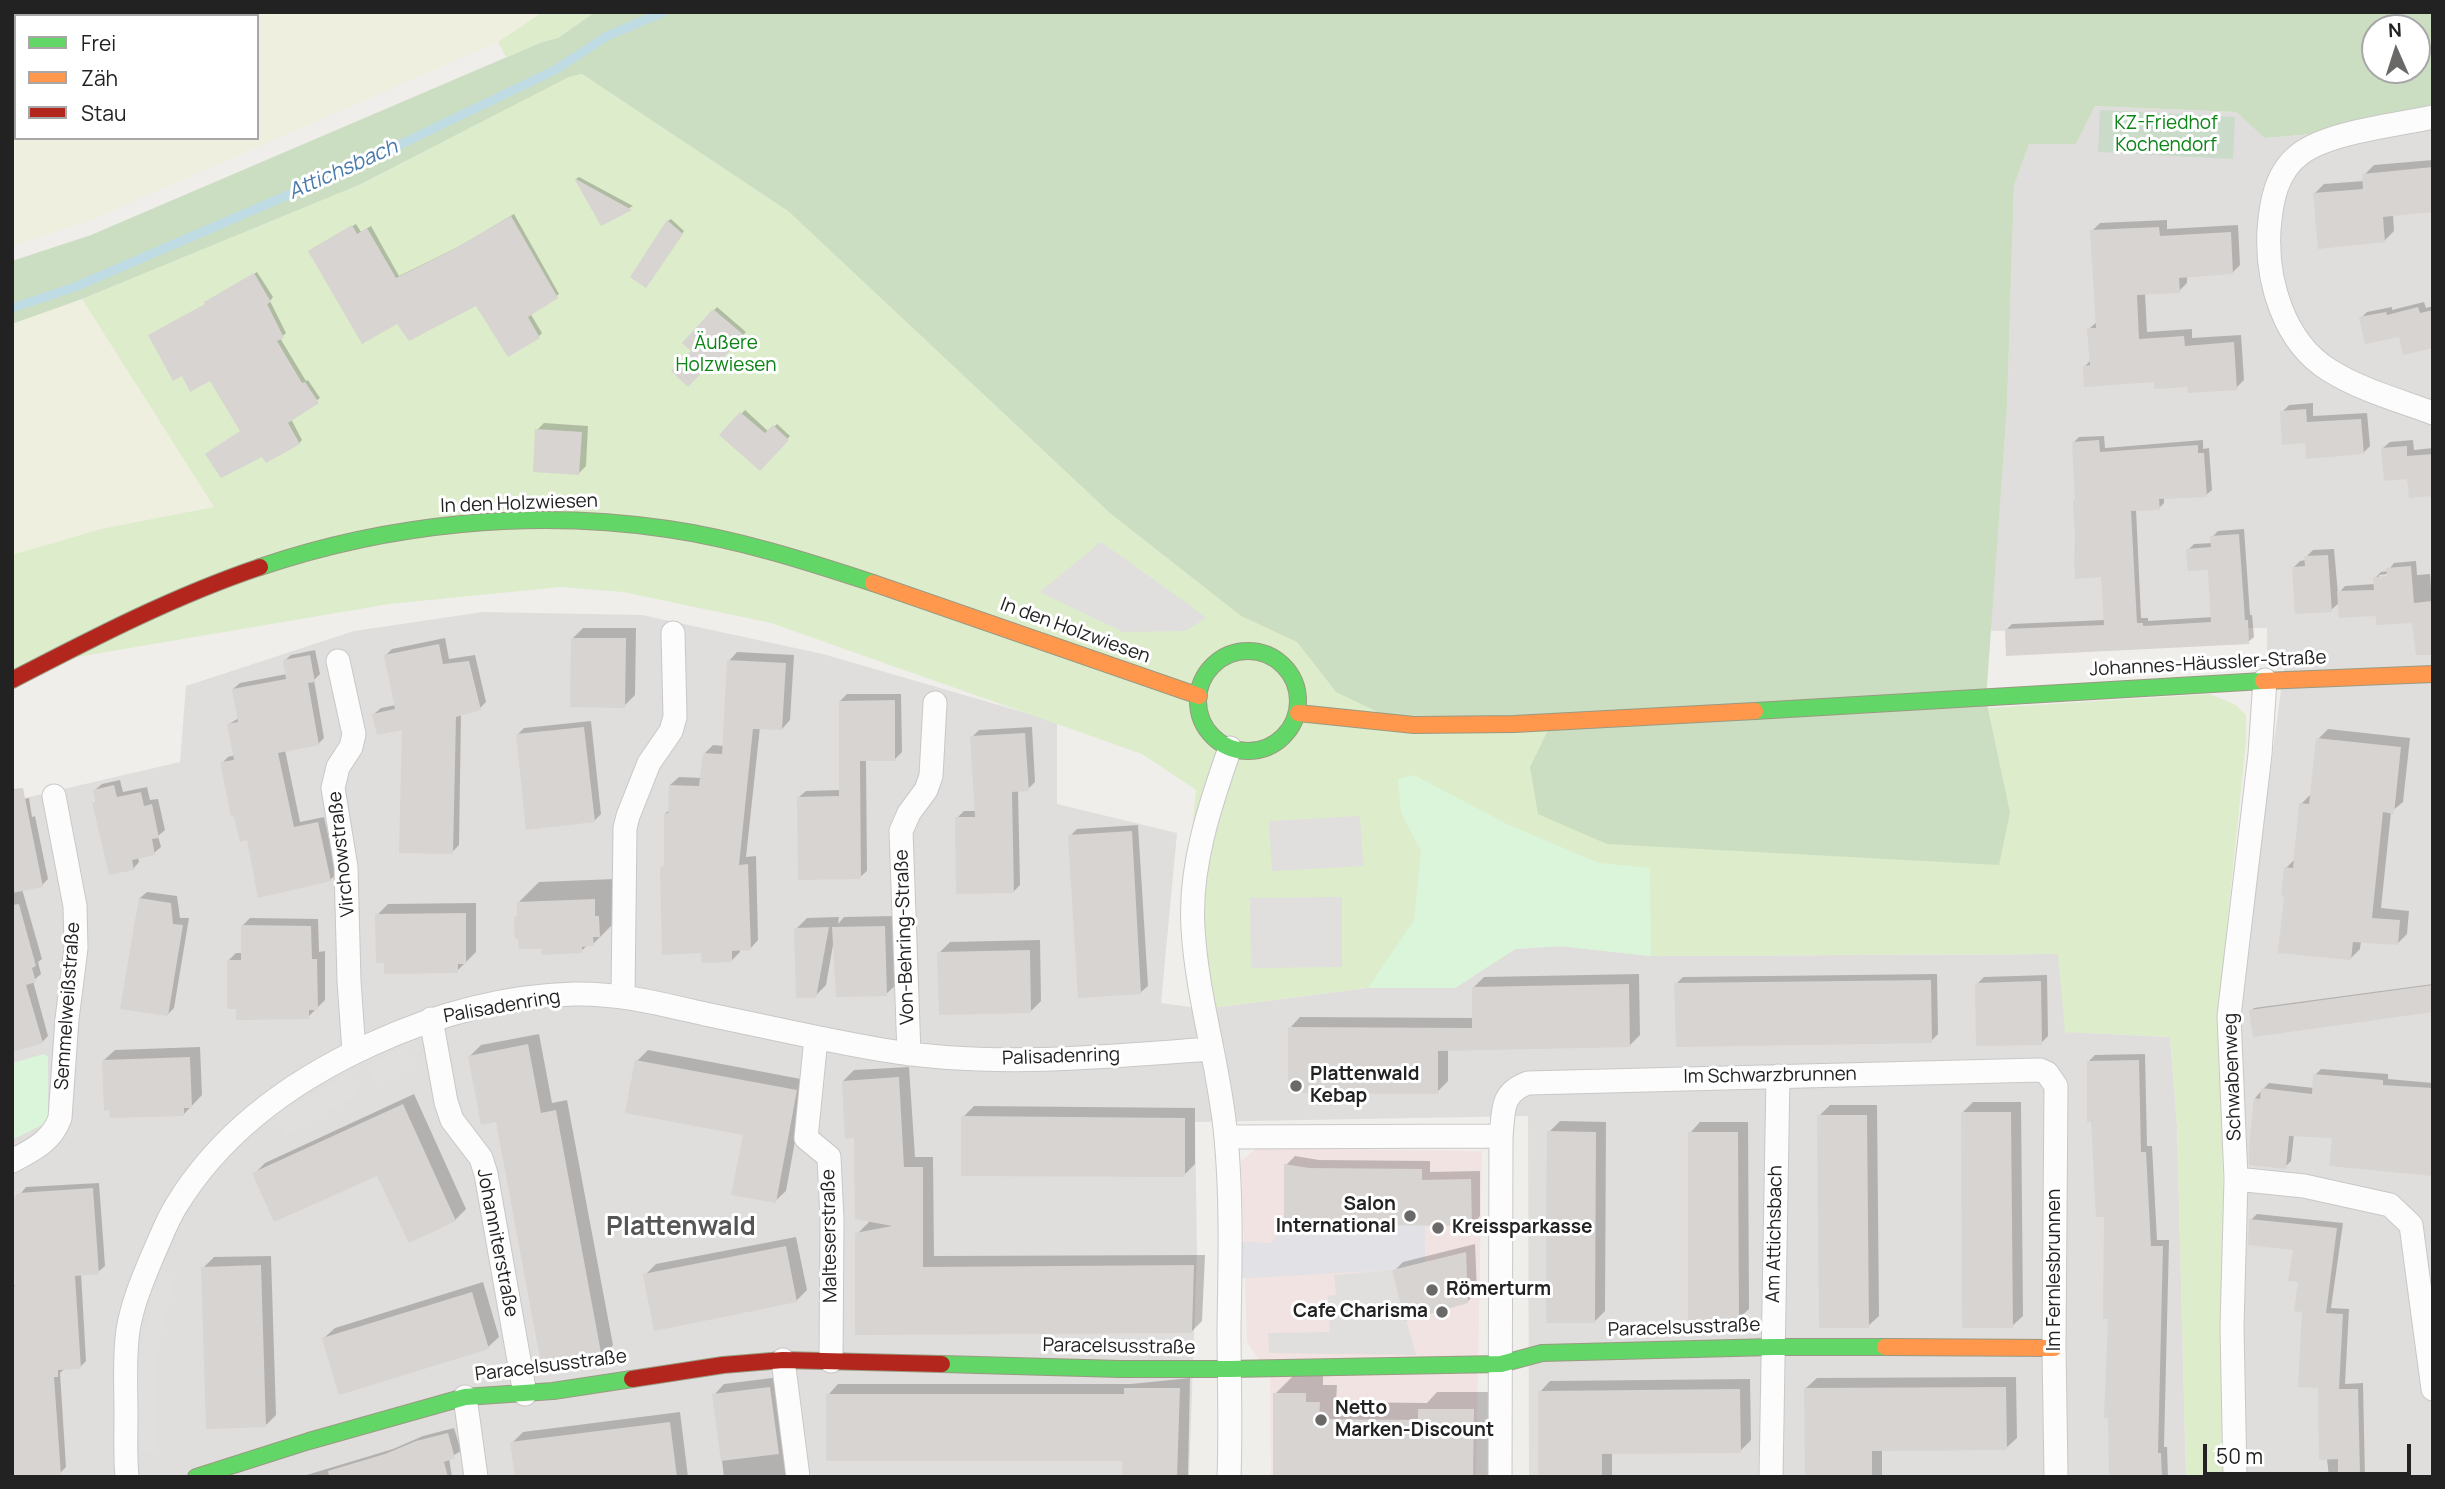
<!DOCTYPE html>
<html>
<head>
<meta charset="utf-8">
<style>
  body { margin:0 }
  #map { position:relative; width:2445px; height:1489px; overflow:hidden; background:#f0eeeb; font-family:Manrope,sans-serif }
  canvas { display:block }
  .frame { position:absolute; inset:0; border:14px solid #222; pointer-events:none }
  .legend { position:absolute; left:14px; top:14px; width:245px; height:126px; box-sizing:border-box; background:#fff; border:2px solid #a7a7a7; margin:0; padding:9px 12px; list-style:none; font-size:21px; color:#222 }
  .legend li { display:flex; align-items:center; gap:14px; height:35px }
  .legend b { width:35px; border:2px solid #a7a7a7 }
  .north { position:absolute; left:2361px; top:14px; width:70px; height:70px; box-sizing:border-box; background:#fff; border:2px solid #a7a7a7; border-radius:50%; rotate:357deg; font-size:19px; font-weight:700; line-height:28px; text-align:center; color:#222 }
  .north::after { content:''; display:block; margin:auto; width:24px; height:32px; background:#6a6968; clip-path:polygon(50% 0,100% 100%,50% 72%,0 100%) }
  .scale { position:absolute; left:2203px; top:1444px; width:208px; height:32px; box-sizing:border-box; border:4px solid #222; border-top:0; padding-left:9px; font-size:21px; line-height:24px; white-space:nowrap; color:#222; -webkit-text-stroke:5px #fff; paint-order:stroke }
</style>
</head>
<body>
<div id="map">
<canvas width="2445" height="1489"></canvas>
<div class="frame"></div>
<ul class="legend">
<li><b style="height:9px;background:#63d668"></b>Frei</li>
<li><b style="height:9px;background:#ff974d"></b>Zäh</li>
<li><b style="height:9px;background:#b3261e"></b>Stau</li>
</ul>
<div class="north">N</div>
<div class="scale">50 m</div>
</div>
<script>
const ctx = document.querySelector('canvas').getContext('2d');
ctx.lineJoin = 'round';
function fill(path, color) { ctx.fillStyle = color; ctx.fill(path, 'evenodd'); }
function trace(path, color, width, dash) { ctx.strokeStyle = color; ctx.lineWidth = width; ctx.lineCap = dash ? 'butt' : 'round'; ctx.setLineDash(dash || []); ctx.stroke(path); }
function write(font, color, halo, rows, align = 'center') {
  ctx.font = font + ' Manrope,sans-serif'; ctx.lineWidth = 6; ctx.setLineDash([]); ctx.textBaseline = 'middle'; ctx.strokeStyle = halo; ctx.fillStyle = color; for (const [text, x, y, turn = 0] of rows) {
    ctx.save(); ctx.translate(x, y); ctx.rotate((+turn || 0) * Math.PI / 180); ctx.textAlign = isNaN(turn) ? turn : align; if (halo) ctx.strokeText(text, 0, 0); ctx.fillText(text, 0, 0); ctx.restore();
  }
}
const residential = new Path2D(`
  M2095,106L2236,112L2266,138L2313,134L2433,108V1477H2244L2236,1024L2284,668L2267,670V628L1990,631L2007,407L2014,186L2029,144H2076Z
  M483,612L642,615L823,654L1057,722V804L1177,833L1161,1003L1204,1009L1367,988H1455L1515,949L1560,946L1651,956L2059,954L2066,1032L2170,1037L2177,1125L2186,1477H1529L1528,1116L1195,1122L1197,1252L1189,1477H12V801L180,762L186,686L354,631Z`);
const commercial = new Path2D(`
  M1257,1148L1482,1151L1476,1477H1271L1270,1376L1247,1342L1241,1161Z`);
const farmland = new Path2D(`
  M12,12H537L538,16L498,42L86,222L12,246ZM16,16H257V138H16Z
  M82,299L214,507L102,529L12,555V324Z`);
const grass = new Path2D(`
  M543,12H595L558,38L542,42L506,57L498,42Z
  M582,74L788,211L1111,514L1241,616L1297,642L1336,692L1554,717L2010,812L1988,708L2210,694L2236,705L2246,715V742L2222,975L2224,1477H2186L2177,1125L2170,1037L2065,1032L2058,954L1651,956L1560,946L1516,949L1455,988H1367L1204,1009L1200,988L1205,829L1193,821L1196,790L1142,754L771,623L623,592L561,587L389,604L36,664L12,677V555L101,529L214,507L82,299L359,185L569,77Z`);
const forest = new Path2D(`
  M595,12H2433V108L2313,134L2265,138L2236,112L2095,106L2076,144H2029L2014,186L2007,407L1986,699L2010,812L1999,865L1607,844L1538,814L1530,767L1554,718L1384,715L1336,692L1297,642L1241,616L1111,514L788,211L582,74L569,77L359,185L82,299L12,324V261L91,235L542,42L558,38ZM2375,28H2417V70H2375Z`);
const cemetery = new Path2D(`
  M2100,110L2235,117L2233,159L2098,152Z`);
const park = new Path2D(`
  M1414,775L1507,824L1599,863L1650,868L1651,956L1560,946L1515,949L1455,988H1368L1414,920L1421,851L1401,813L1398,779Z
  M44,1054L48,1057V1117L44,1124L12,1140V1063Z`);
const parking = new Path2D(`
  M1101,542L1192,607L1206,618L1185,631L1123,632L1040,592Z
  M1360,816L1363,866L1272,871L1269,821Z
  M1342,897V967L1251,968L1250,898Z
  M404,1048L413,1067L376,1084L367,1066Z
  M348,1073L360,1093L286,1136L275,1116Z
  M1392,1270L1416,1355L1269,1353L1268,1333L1330,1332L1328,1296L1336,1295L1334,1275Z
  M160,1273L175,1276L159,1344L155,1385L157,1451H140L137,1383L143,1342L152,1296Z`);
const plaza = new Path2D(`
  M1284,1224L1425,1225V1262L1392,1270L1230,1279L1229,1241L1272,1243Z`);
const shadow = new Path2D(`
  M2433,160V211L2393,214L2394,231L2384,241L2314,194L2324,184L2364,181V175L2374,165Z
  M579,177L633,206L601,223L576,179Z
  M514,214L559,294L530,313L542,333L539,336L477,304L398,321L313,248L356,224L361,232L371,226L399,276L458,247Z
  M671,219L684,231L649,283L668,221Z
  M2167,220V229L2238,225L2240,265L2232,273L2187,275V283L2179,291L2145,293L2147,332L2192,329V338L2241,335L2244,380L2236,388L2156,381L2085,366L2091,360L2089,329L2098,321L2092,231L2100,223Z
  M257,272L273,297L270,301L286,333L280,338L306,381L308,380L320,398L291,419L302,440L299,443L242,431L207,303Z
  M2424,302L2426,308L2433,306V347L2361,318L2367,312L2392,307V310Z
  M717,307L746,332L709,370L685,343Z
  M2313,403V416L2367,413L2370,446L2363,453L2307,441L2282,412L2289,405Z
  M745,410L769,432L777,424L790,436L760,469L721,435Z
  M544,423L588,426L586,466L579,473L537,430Z
  M2104,436L2105,448L2203,440V449L2209,448L2212,490L2206,495L2164,497V503L2159,508L2136,509L2141,618H2148V621L2213,617L2209,568L2188,550L2194,544L2213,543L2212,537L2218,531L2244,529L2250,615H2252L2254,637L2248,642L2007,629L2012,624L2105,620L2103,576L2076,577L2075,500L2077,498L2074,442L2079,437Z
  M2413,440L2414,450L2433,448V494L2409,477L2383,448L2390,442Z
  M2334,549L2338,594L2345,586L2375,584V578L2381,572L2388,571L2394,563L2416,561L2417,575L2430,574L2433,614L2427,620L2377,614L2340,602L2331,610L2293,568L2300,561L2306,560V557L2313,550ZM2395,573L2396,577L2379,578V575Z
  M583,628H636L635,695L624,706L573,638Z
  M445,638L449,659L475,655L486,702L480,708L461,713L459,845L452,852L404,727L374,714L381,708L396,705L385,656L392,649Z
  M315,650L320,674L314,680L324,738L318,744L285,750L300,822L324,817L337,874L330,880L248,838L222,763L228,757L235,755L229,724L239,718L233,689L240,683L287,674L284,661L291,655Z
  M737,652L794,655L790,720L782,729L760,727L746,857L756,856L758,940L750,949H740V952L731,961L703,951L662,868L666,864L665,814L669,810L670,785L679,777L702,778L705,753L713,745L724,746L729,661Z
  M847,694H901L902,752L895,759H866L867,871L860,877L799,797L806,791L841,790L840,701Z
  M591,721L601,814L594,821L517,735L524,728Z
  M1032,727L1035,782L1028,789L1018,790L1020,885L1013,892L957,818L964,811H976L972,737L979,730Z
  M2328,729L2410,738L2403,802L2391,812L2381,908L2409,911L2407,934L2397,944L2361,941L2360,949L2350,959L2286,868L2295,859L2301,804L2312,793L2318,739Z
  M120,780L123,792L147,787L150,800L158,799L165,830L158,836L161,847L154,853L138,857L139,862L133,869L94,803L97,800L95,790L102,784Z
  M29,798L32,817L35,816L48,879L42,885L22,889L42,959L38,962L41,974L33,981L48,1036L42,1042L12,1050V802Z
  M1138,825L1148,986L1141,992L1070,836L1077,829Z
  M615,879L614,923L593,944L588,945L581,951L543,947L516,917L519,914L518,903L539,882Z
  M147,892L177,896L180,918H189L174,1008L167,1015L140,898Z
  M476,903V952L457,971L377,915L388,904Z
  M895,916L897,984L886,994L833,945L826,985L815,996L796,929L807,918L839,917L838,924L844,917Z
  M250,918L318,919L319,952L325,951V1000L308,1017L228,961L236,953H243L242,926Z
  M1040,940L1041,1001L1030,1012L939,953L950,942Z
  M1639,974L1640,1035L1629,1046L1448,1049V1081L1437,1092L1290,1028L1300,1017L1474,1018L1473,988L1484,977Z
  M1937,974L1938,1034L1931,1041L1676,984L1683,977Z
  M2047,975L2048,1036L2041,1043L1977,984L1984,977Z
  M2433,984V1010L2251,1011L2254,1008Z
  M539,1034L552,1103L567,1100L613,1345L601,1357L470,1056L481,1045Z
  M200,1047L202,1095L184,1114L104,1060L115,1050Z
  M648,1050L806,1080L786,1191L775,1201L745,1133L637,1061Z
  M2145,1054L2147,1146H2152L2157,1240H2169L2164,1447H2167L2168,1477H2111L2110,1317L2106,1215L2088,1062L2095,1055Z
  M909,1067L915,1157H933L934,1256L1205,1255L1202,1321L1191,1332L857,1334V1234L871,1220L843,1081L854,1070Z
  M2321,1069L2388,1074V1079L2433,1083V1174L2334,1137L2294,1134L2291,1161L2285,1167L2255,1098L2269,1083L2314,1088L2315,1075Z
  M414,1094L466,1209L455,1220L378,1174H254L265,1163Z
  M1973,1102H2021L2023,1316L2012,1326L1962,1113Z
  M1830,1105H1877L1879,1316L1868,1326L1819,1116Z
  M974,1106L1195,1108V1164L1184,1175L963,1117Z
  M1560,1121L1606,1122L1605,1311L1594,1322L1551,1230L1549,1132Z
  M1700,1122H1748L1749,1309L1738,1319L1690,1133Z
  M1295,1156L1319,1160L1430,1161V1172L1480,1171V1216L1472,1225L1286,1165Z
  M99,1183L105,1266L98,1272L81,1273L86,1361L80,1367L65,1368L60,1373L66,1467L60,1473L12,1287L17,1283L12,1204L26,1187Z
  M2257,1214L2343,1223L2331,1308L2349,1309L2345,1384L2363,1383L2365,1477H2329L2319,1387L2304,1311L2295,1248L2251,1220Z
  M796,1237L807,1290L796,1301L645,1275L656,1264Z
  M1475,1244L1477,1292L1467,1302L1394,1271L1403,1262Z
  M271,1256L276,1415L265,1426L203,1268L214,1257Z
  M483,1282L499,1337L488,1347L324,1338L335,1328Z
  M1293,1376H1323V1385H1337L1336,1402L1427,1403L1437,1392H1491L1490,1477H1274L1275,1394Z
  M780,1377L795,1477H724L714,1395L724,1384Z
  M2016,1377L2017,1438L2006,1448L1882,1449V1477H1806V1388L1817,1378Z
  M1190,1378L1188,1477H1124V1460L828,1395L838,1384H1131Z
  M1750,1379L1751,1440L1740,1451L1612,1453V1477H1541L1540,1392L1550,1381Z
  M680,1412L688,1477H517L512,1443L523,1432Z
  M454,1428L461,1451L449,1458L452,1477H300L393,1449L423,1436Z`);
const stream = new Path2D(`
  M12,308L75,287L362,163L555,70L607,36L664,12`);
const building = new Path2D(`
  M2433,167V212L2383,217L2385,242L2318,249L2313,193L2363,189L2362,174Z
  M574,178L632,210L601,226Z
  M511,216L558,298L528,317L540,338L508,357L476,306L409,341L397,324L362,344L308,251L352,225L357,234L367,228L396,278L454,249Z
  M667,220L683,234L646,288L630,277Z
  M2159,227L2160,236L2231,232L2233,274L2179,278L2180,293L2137,295L2139,339L2184,336L2185,346L2234,342L2237,390L2188,393L2187,387L2154,389V382L2084,387L2083,366L2090,365L2087,328H2096L2090,230Z
  M254,273L271,302L267,304L284,338L277,341L302,383L305,382L319,403L288,423L300,444L266,463L262,457L221,478L205,454L240,431L210,381L190,392L182,376L173,381L148,335L205,304L204,302Z
  M2418,307L2420,313L2433,310V348L2403,355L2399,337L2365,344L2359,317L2386,312L2387,315Z
  M713,309L745,336L709,372L705,369L688,387L671,371L691,351L682,343Z
  M2306,409L2307,422L2361,419L2364,454L2306,459L2305,443L2282,445L2280,411Z
  M740,412L765,433L773,425L789,440L760,471L719,435Z
  M535,429L582,432L579,475L533,472Z
  M2099,440L2100,452L2198,445V453H2204L2207,497L2159,499L2160,510L2131,511L2137,623H2143V626L2211,622L2208,570L2188,571L2186,549L2211,547L2210,536L2239,534L2245,620H2248L2249,644L2006,656L2005,629L2104,625L2101,577L2075,579L2074,555H2076L2073,500H2075L2072,442Z
  M2407,446V456L2433,454V496L2409,498L2407,479L2384,481L2381,448Z
  M2328,555L2332,612L2295,614L2292,567L2305,566L2304,556Z
  M2411,566L2414,603L2432,601L2433,655H2416L2412,623L2376,625V616L2339,618L2337,591L2374,590L2373,577L2387,576L2386,568Z
  M571,638H626L625,708L570,707Z
  M439,644L443,664L469,661L481,710L456,717L453,854L399,853L402,730L377,735L372,714L395,709L384,655Z
  M310,655L315,682L308,683L319,745L278,753L294,827L318,822L331,881L258,898L247,840L240,842L234,816L231,817L220,762L234,760L227,724L238,722L232,689L286,679L283,660Z
  M727,660L786,663L782,730L753,729L739,865L748,864L751,950L732,951V962L702,963L701,953L662,955L660,867H664V814L668,813L669,785L699,786L703,753L722,754Z
  M895,700V761H860L861,879L798,880L797,797L839,796V701Z
  M584,727L595,822L526,830L516,734Z
  M1025,733L1029,791L1012,792L1014,893L956,894L955,817H975L970,736Z
  M2316,738L2401,747L2394,814L2383,812L2372,918L2400,920L2398,945L2353,942L2351,960L2278,953L2284,896H2281L2284,867L2293,868L2299,803L2309,804Z
  M114,785L117,797L141,792L144,806L152,804L159,838L152,839L155,855L132,860L134,870L109,875L92,802H96L93,790Z
  M23,788L43,887L12,893V789Z
  M1132,831L1141,994L1078,998L1068,835Z
  M139,898L171,903L173,924L183,925L168,1016L120,1009Z
  M595,899V916H599L600,937H593L594,946L582,947V953L542,955V949H519L518,939H515L514,917H517V902Z
  M19,904L36,966L32,968L36,982L26,985L43,1043L12,1052V905Z
  M466,913V964H458V973L384,974V963H376L375,914Z
  M241,925L311,926L312,959H317L318,1010H309V1019L236,1020V1009H227V960H241Z
  M885,926L887,996L836,997L832,927Z
  M829,927L816,998H796L794,928Z
  M1030,950L1031,1013L939,1015L937,952Z
  M1931,980L1932,1043L1676,1047L1674,983Z
  M2041,981L2042,1045L1976,1046L1975,983Z
  M1629,984L1630,1047L1438,1051V1094L1288,1093V1027L1472,1028V987Z
  M2433,985V1012L2253,1037L2249,1010Z
  M528,1044L541,1113L556,1110L602,1358L542,1369L496,1122L481,1125L468,1056Z
  M190,1057L192,1108H184V1116L110,1118L109,1110L104,1111L102,1060Z
  M635,1060L797,1090L776,1203L731,1195L743,1135L625,1113Z
  M2139,1060L2141,1152H2146L2151,1246H2163L2158,1453H2161L2162,1477H2109L2108,1418H2104L2108,1319H2103L2104,1217H2096L2091,1122H2087V1061Z
  M2313,1074L2383,1080V1085L2433,1088V1176L2329,1166L2332,1138L2289,1136L2286,1169L2249,1165V1148L2254,1098L2260,1099L2261,1088L2312,1094Z
  M899,1077L904,1167H923V1267L1194,1265L1192,1333L855,1335V1233L892,1226L855,1219L854,1138L845,1139L842,1081Z
  M403,1104L456,1221L409,1243L377,1176L274,1222L252,1173Z
  M1961,1112H2011L2013,1328H1962Z
  M1817,1115H1867L1869,1328H1819Z
  M961,1116L1185,1118V1177L961,1176Z
  M1547,1131L1596,1132L1595,1323H1546V1232L1549,1231V1228H1546Z
  M1688,1132H1738L1739,1321H1688Z
  M1284,1164L1309,1168L1422,1169V1180L1471,1179L1472,1226L1284,1224Z
  M93,1188L99,1274L75,1276L81,1369L58,1370V1377H54L61,1475L12,1477V1286H15L12,1201L18,1193Z
  M2249,1219L2337,1228L2326,1313L2343,1314L2339,1389H2358L2360,1473L2338,1474V1459L2319,1460L2318,1388L2298,1387L2302,1312L2294,1311L2298,1282L2288,1281L2293,1250L2248,1245Z
  M786,1246L797,1302L654,1331L643,1274Z
  M1466,1252L1468,1303L1405,1321L1392,1270Z
  M261,1265L266,1427L206,1429L201,1267Z
  M472,1292L489,1349L339,1395L322,1338Z
  M770,1387L779,1454L721,1461L712,1394Z
  M2006,1387L2007,1450L1872,1451V1477H1805L1804,1388Z
  M1124,1388H1180L1177,1477H1122V1461H826V1394H1124Z
  M1740,1389L1741,1453L1602,1454V1477H1538V1391Z
  M1273,1393H1306V1402H1320L1319,1419L1418,1420V1409H1474L1473,1477H1273Z
  M670,1422L677,1477H515L510,1442Z
  M448,1433L455,1458L444,1462L448,1477H329L328,1471L385,1454L416,1441Z`);
const street = new Path2D(`
  M2433,117C2397,125 2329,132 2300,154C2276,172 2271,202 2269,230C2266,281 2284,342 2329,370C2361,390 2398,400 2433,413
  M338,661L354,734L351,747L338,767L333,788L346,867L349,981L354,1052
  M623,996L625,828L628,816L649,763L671,731L675,717L673,633
  M431,1019L446,1102L452,1120L481,1158L486,1174L525,1394
  M816,1038L806,1138L829,1157L832,1220L831,1361
  M909,1054L901,831L909,813L926,790L931,776L935,703
  M1226,1137L1501,1136
  M12,1161C33,1150 52,1141 60,1118L67,1019L76,948L75,906L54,796
  M2236,1179L2304,1186L2390,1205L2411,1225L2433,1389
  M783,1360L798,1477
  M465,1397L476,1477
  M127,1477C125,1456 126,1435 126,1414C126,1387 124,1357 128,1330C132,1305 142,1281 152,1257C160,1240 166,1222 176,1206C221,1132 293,1080 372,1044C435,1015 504,996 574,994C619,993 661,1004 705,1014C764,1026 823,1040 883,1050C992,1068 1101,1057 1211,1049
  M1229,1477C1231,1427 1229,1378 1229,1328C1230,1266 1232,1200 1226,1138C1220,1067 1197,999 1193,928C1189,867 1210,805 1230,748
  M1500,1477L1501,1136C1504,1111 1500,1093 1528,1083L2040,1070L2047,1073L2056,1086L2054,1348L2056,1477
  M1771,1477L1778,1076
  M2235,1477L2232,1327L2236,1179L2229,1016L2260,754L2265,680`);
const fast = new Path2D(`
  M260,567C390,523 532,509 668,529C737,539 806,561 873,583
  M1198 701a50 50 0 1 1 100 0a50 50 0 1 1-100 0Z
  M1755,711L2263,681
  M942,1364L1120,1369H1229L1501,1364L1542,1353L1772,1347H1885
  M196,1477L309,1441L465,1397L553,1391L632,1379`);
const slow = new Path2D(`
  M873,583L1199,696
  M2263,681L2433,674
  M1298,713L1414,725L1514,724L1755,711
  M1885,1347L2054,1348`);
const jam = new Path2D(`
  M12,680C93,638 174,596 260,567
  M632,1379L723,1365L783,1360L942,1364`);
const markers = [
  [1296,1086,7,"#6a6968"],
  [1410,1216,7,"#6a6968"],
  [1438,1228,7,"#6a6968"],
  [1432,1290,7,"#6a6968"],
  [1442,1312,7,"#6a6968"],
  [1321,1420,7,"#6a6968"]
];
const parkNames = [
  ["KZ-Friedhof",2166,124],
  ["Kochendorf",2166,146],
  ["Äußere",726,344],
  ["Holzwiesen",726,366]
];
const streetNames = [
  ["In den Holzwiesen",519,504,-2],
  ["In den Holzwiesen",1075,631,20],
  ["Johannes-Häussler-Straße",2208,664,-3],
  ["Virchowstraße",342,854,-96],
  ["Von-Behring-Straße",905,937,-92],
  ["Semmelweißstraße",68,1006,-86],
  ["Palisadenring",502,1007,-10],
  ["Palisadenring",1061,1057,-2],
  ["Im Schwarzbrunnen",1770,1076,-1],
  ["Schwabenweg",2233,1077,-92],
  ["Am Attichsbach",1775,1234,-89],
  ["Malteserstraße",830,1236,-91],
  ["Johanniterstraße",497,1243,79],
  ["Im Fernlesbrunnen",2055,1270,-90],
  ["Paracelsusstraße",1684,1328,-2],
  ["Paracelsusstraße",1119,1347,1],
  ["Paracelsusstraße",551,1366,-7]
];
const poiNames = [
  ["Plattenwald",1310,1075],
  ["Kebap",1310,1097],
  ["Salon",1396,1205,"right"],
  ["International",1396,1227,"right"],
  ["Kreissparkasse",1452,1228],
  ["Römerturm",1446,1290],
  ["Cafe Charisma",1428,1312,"right"],
  ["Netto",1335,1409],
  ["Marken-Discount",1335,1431]
];
const waterNames = [
  ["Attichsbach",343,170,-24]
];
const districtNames = [
  ["Plattenwald",681,1228]
];
fill(residential, '#dfdedc');
fill(commercial, '#f1e3e1');
fill(farmland, '#efefdf');
fill(grass, '#ddeccb');
fill(forest, '#cbdec1');
fill(cemetery, '#cadbca');
fill(park, '#daf5da');
fill(parking, '#e0dfde');
fill(plaza, '#e2e1e5');
fill(shadow, '#0003');
trace(stream, '#bfdbe3', 9);
fill(building, '#d7d4d2');
trace(street, '#c9c8c7', 25);
trace(fast, '#999a82', 18);
trace(slow, '#999a82', 18);
trace(jam, '#999a82', 18);
trace(street, '#fdfcfc', 23);
trace(fast, '#63d668', 16);
trace(slow, '#ff974d', 16);
trace(jam, '#b3261e', 16);
for (const [x, y, r, color] of markers) { const dot = new Path2D(); dot.arc(x, y, r, 0, 2 * Math.PI); ctx.fillStyle = color; ctx.fill(dot); trace(dot, '#fff', 2.5); }
write('19px', '#0c8416', '#fff', parkNames);
write('19px', '#222', '#fff', streetNames);
write('bold 19px', '#222', '#fff', poiNames, 'left');
write('italic 21px', '#4a7aab', '#fff', waterNames);
write('bold 26px', '#555', '#fff', districtNames);
</script>
</body>
</html>
